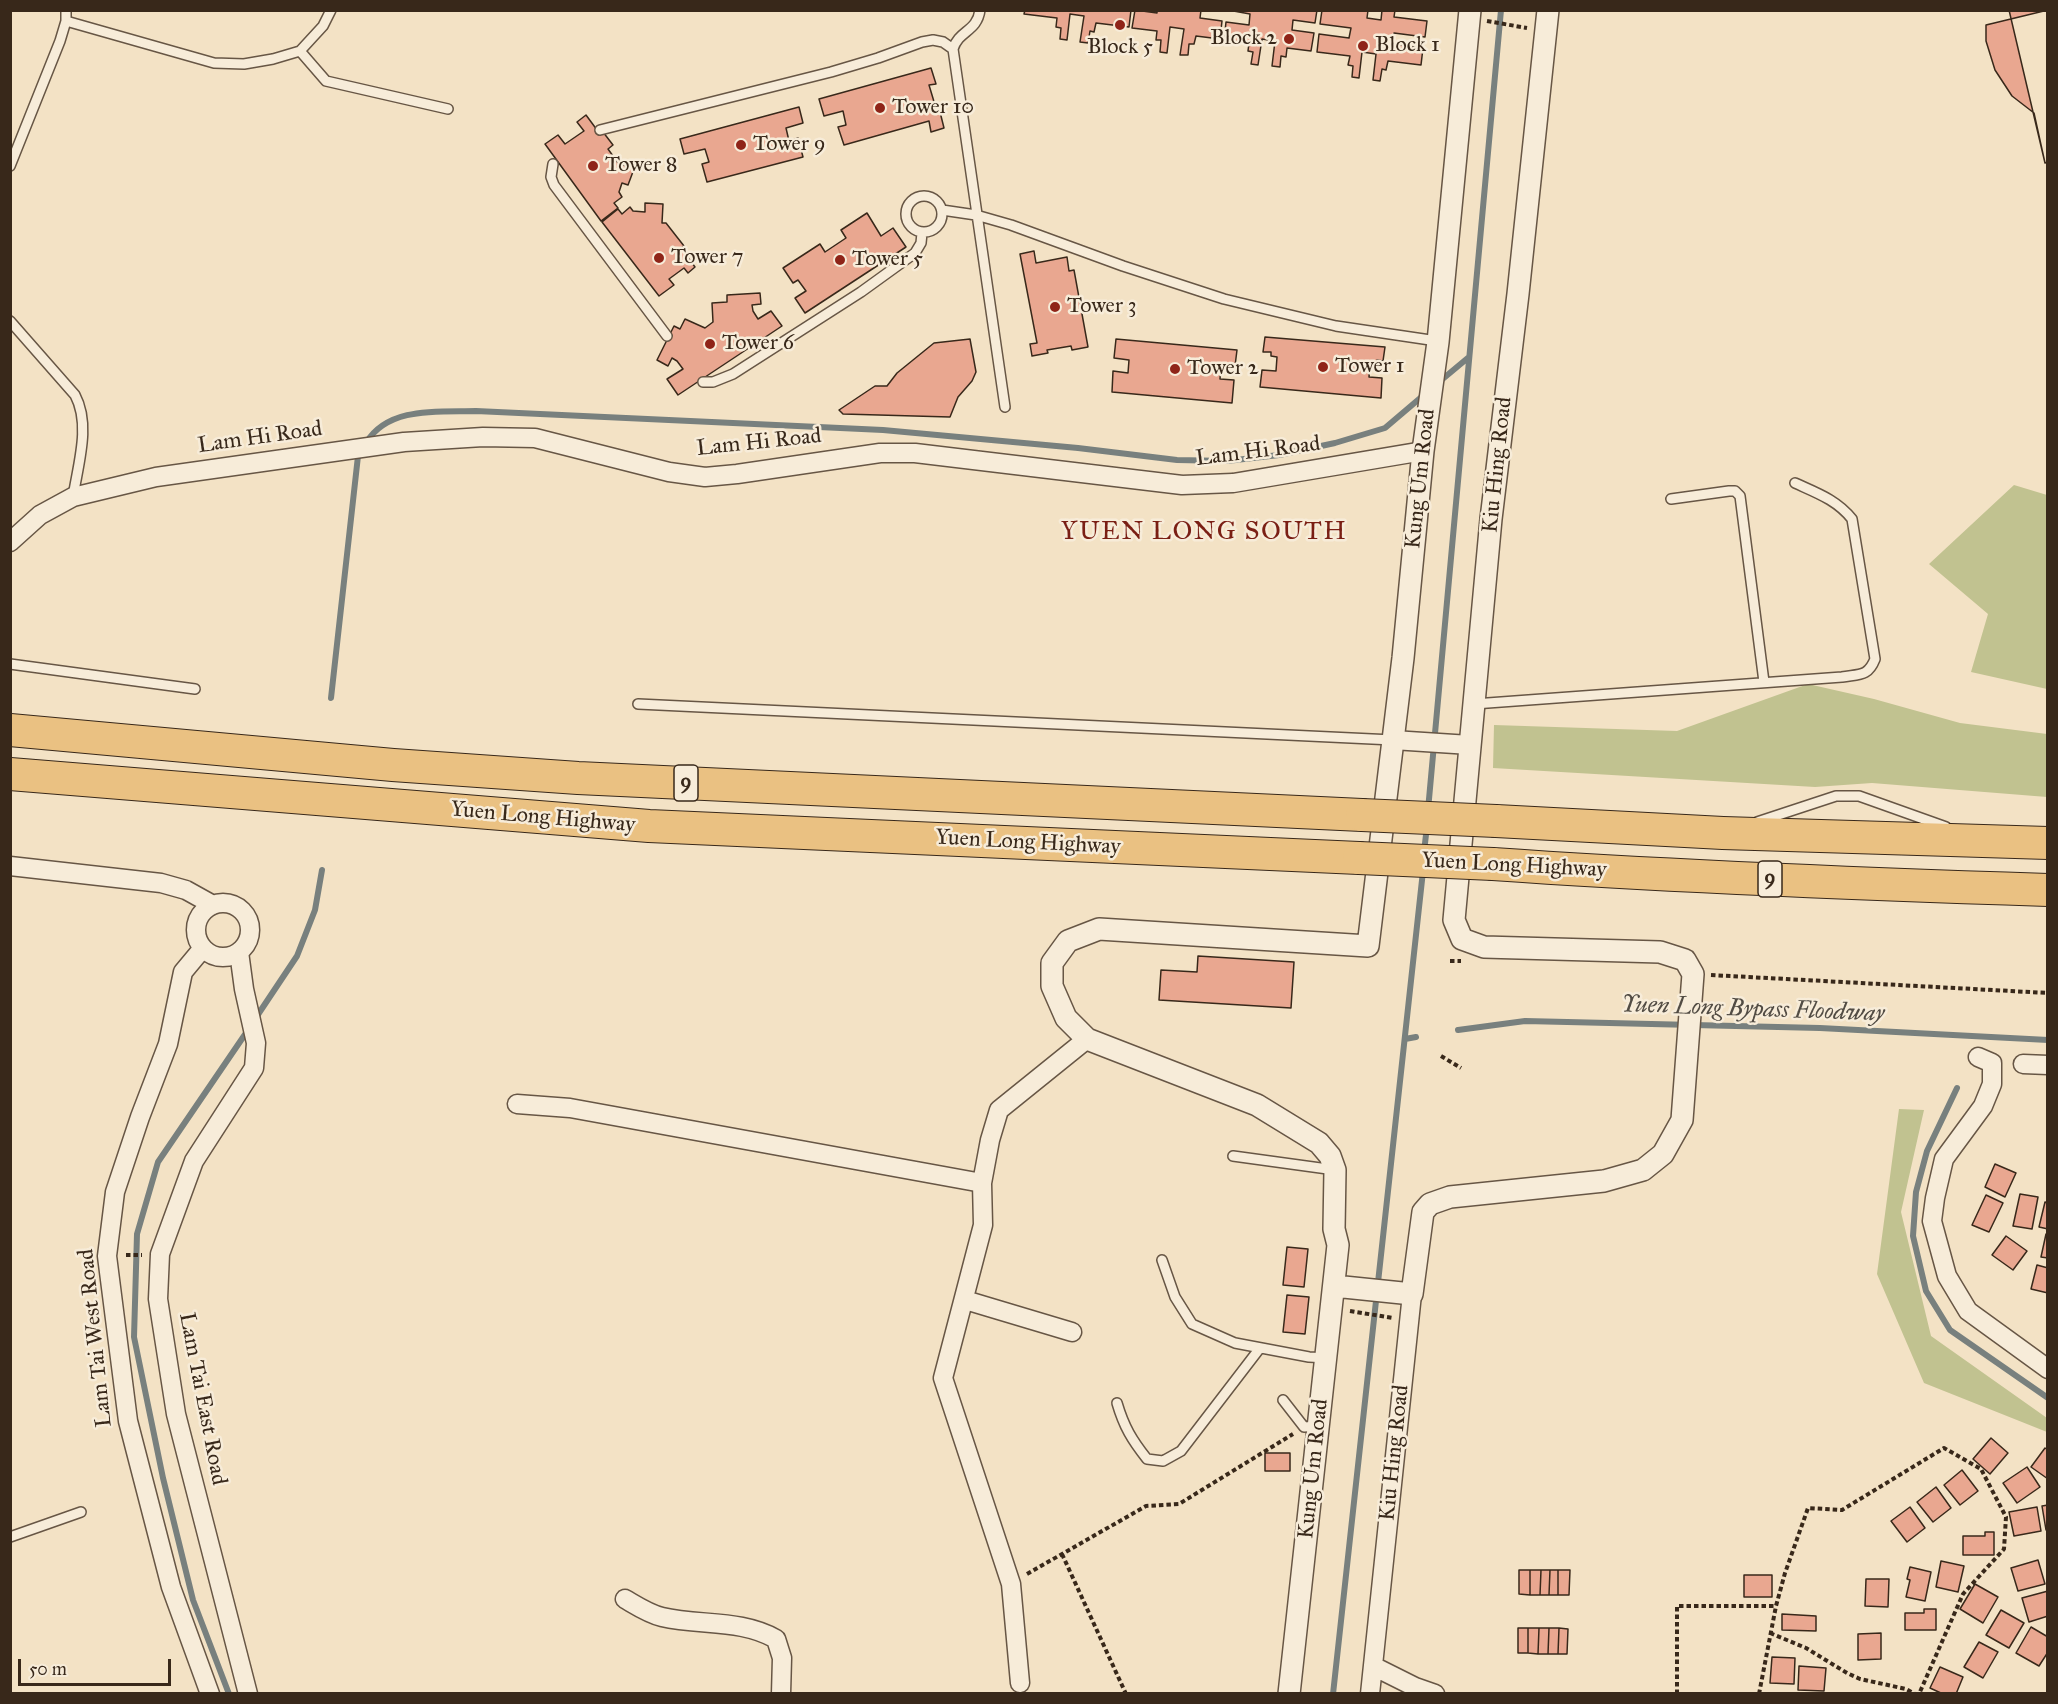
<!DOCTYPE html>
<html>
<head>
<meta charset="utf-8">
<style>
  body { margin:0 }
  #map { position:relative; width:2058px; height:1704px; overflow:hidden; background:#f3e2c5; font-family:"IM FELL Great Primer",serif }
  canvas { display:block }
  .frame { position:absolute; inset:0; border:12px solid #38281a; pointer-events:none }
  .scale { position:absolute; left:18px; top:1659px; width:153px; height:27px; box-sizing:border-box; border:3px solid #38281a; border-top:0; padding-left:8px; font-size:18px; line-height:21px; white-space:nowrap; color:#38281a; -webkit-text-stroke:4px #f7ecd9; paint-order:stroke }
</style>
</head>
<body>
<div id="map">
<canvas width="2058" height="1704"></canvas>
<div class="frame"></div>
<div class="scale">50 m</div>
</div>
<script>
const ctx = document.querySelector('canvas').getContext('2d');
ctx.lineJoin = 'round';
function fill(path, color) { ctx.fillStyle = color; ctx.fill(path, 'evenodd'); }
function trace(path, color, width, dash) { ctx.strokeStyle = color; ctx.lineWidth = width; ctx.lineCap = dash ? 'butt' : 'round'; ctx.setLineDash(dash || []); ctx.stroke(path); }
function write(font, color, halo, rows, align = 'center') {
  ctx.font = font + ' "IM FELL Great Primer",serif'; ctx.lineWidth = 5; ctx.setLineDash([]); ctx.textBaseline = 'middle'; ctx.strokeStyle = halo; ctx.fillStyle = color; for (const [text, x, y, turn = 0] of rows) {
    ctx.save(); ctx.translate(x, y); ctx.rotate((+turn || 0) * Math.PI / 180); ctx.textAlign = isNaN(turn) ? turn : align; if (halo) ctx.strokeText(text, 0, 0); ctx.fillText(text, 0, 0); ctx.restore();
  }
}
const green = new Path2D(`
  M2014,485L2047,495V689L1971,672L1988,614L1929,564Z
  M1808,684L1874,699L1960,723L2047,734V797L1872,783L1815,787L1493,768L1494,725L1677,731Z
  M1899,1109L1924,1110L1901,1212L1931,1336L2047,1418V1432L1924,1383L1877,1274Z`);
const stream = new Path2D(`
  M1439,382L1469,357
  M366,443C388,406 439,412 476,411L883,430L1078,448L1177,460L1227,461L1279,455L1335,443L1385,428L1425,394
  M331,698L358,456L360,452
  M1428,810L1501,10
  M1424,852L1427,826
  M255,1019L297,956L315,910L322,870
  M1458,1030L1525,1021L1820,1028L2048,1040
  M1405,1039L1416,1037
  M1957,1088L1927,1151L1916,1192L1913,1236L1926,1291L1950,1330L2048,1398
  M229,1694L193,1600L163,1478L134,1337L137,1234L158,1162L248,1030
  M1333,1694L1423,871`);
const building = new Path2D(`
  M1025,10H1131L1129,27L1096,23L1094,32L1090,31L1088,43L1080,42L1084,16L1070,14L1067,40L1060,39L1061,28L1056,27L1057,18L1024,14Z
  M1135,10L1157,13V10H1201L1200,18L1222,21L1220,39L1196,36L1194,44H1189L1188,55H1180L1184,29L1170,27L1167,53L1160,52L1161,40H1156L1157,31L1132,28Z
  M1228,10H1317L1315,23L1293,20L1292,30L1314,33L1311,51L1287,48L1286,57L1281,56L1280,67L1272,66L1275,41L1262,39L1258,65L1251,64L1253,52L1248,51L1249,43L1224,40L1226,22L1249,25L1250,14Z
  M1322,10H1368L1367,18L1381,20L1382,10H1395L1394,17L1427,21L1425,37L1394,33L1393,44L1423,48L1421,65L1388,61L1386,70L1382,69L1380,81L1373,80L1376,54L1362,52L1359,78L1352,77L1353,66L1348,65L1350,56L1317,52L1319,34L1349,38L1351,28L1320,24Z
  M2009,10H2048V162L2045,163Z
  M2048,10V162L2045,163L2034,113L2012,96L1995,70L1986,41V25Z
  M931,68L936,84L929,85L935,105L938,104L944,128L931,132L929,121L844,145L838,127L846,125L843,111L824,116L819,99Z
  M799,107L803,123L786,128L789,141L798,138L803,157L707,182L702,164L709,162L705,149L684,154L680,139Z
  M586,115L600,134L603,132L613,145L608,149L618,163L634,169L628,185L622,183L619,192L622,197L614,203L618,208L601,221L545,144L558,135L565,144L584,131L577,122Z
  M645,203L663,204L662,223H666L684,246L681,248L695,267L688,273L684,268L669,279L674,285L659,296L602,222L618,209L622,214L630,207L633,211L645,212Z
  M867,213L881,236L893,228L906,247L805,313L795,298L806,291L798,280L793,283L783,268L820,244L825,252L846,238L841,230Z
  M1034,251L1036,263L1067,257L1069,271L1074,270L1088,347L1072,350L1071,346L1047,350L1048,353L1032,356L1030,344L1037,343L1020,254Z
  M760,293L761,304L752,305L753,311L758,319L771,311L782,326L678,395L667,379L683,369L677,361L672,358L668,366L657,360L674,326L680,329L685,319L705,328L713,322L712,303L727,302V295Z
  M1265,337L1385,347L1383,361L1377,360V364H1370L1369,377L1382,378L1381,398L1260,387L1262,370L1276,371L1277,357L1271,356V352H1263Z
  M970,339L976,372L972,381L958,397L950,417L843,414L839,410L875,386H887L897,373L934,343Z
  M1116,339L1237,350L1235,366L1221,365L1220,379L1234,380L1232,403L1112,392L1113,371L1128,373L1129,360L1114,358Z
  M1198,956L1294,962L1291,1008L1159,1000L1161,970L1197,972Z
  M1995,1164L2016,1173L2005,1197L1985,1187Z
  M2020,1194L2038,1197L2032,1229L2013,1226Z
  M1986,1195L2003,1203L1989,1232L1972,1225Z
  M2045,1202L2048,1203V1229L2039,1227Z
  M2046,1234H2048V1258L2041,1257Z
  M2006,1236L2027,1251L2013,1270L1992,1255Z
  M1287,1247L1308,1249L1304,1287L1283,1285Z
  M2037,1265L2048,1268V1293L2031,1289Z
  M1287,1295L1309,1297L1305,1334L1283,1332Z
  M1991,1438L2008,1453L1990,1474L1973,1459Z
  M2045,1448L2048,1450V1479L2031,1467Z
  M1265,1453H1290V1471H1265Z
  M2027,1467L2040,1487L2017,1503L2003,1483Z
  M1962,1470L1978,1491L1960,1505L1944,1485Z
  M1936,1487L1951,1508L1933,1522L1917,1502Z
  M2048,1505V1530H2046L2042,1506Z
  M1910,1507L1925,1528L1907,1542L1891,1521Z
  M2037,1507L2041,1531L2014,1536L2009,1512Z
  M1985,1532H1994V1555H1963V1536H1985Z
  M2038,1560L2045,1584L2018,1591L2011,1568Z
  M1941,1561L1964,1566L1958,1592L1936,1587Z
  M1910,1567L1931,1572L1925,1601L1906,1597L1910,1580L1907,1579Z
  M1519,1570H1530V1595L1519,1594Z
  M1530,1570H1541L1540,1595H1530Z
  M1541,1570H1550L1549,1595H1540Z
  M1550,1570H1558V1595H1549Z
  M1558,1570H1570L1569,1595H1558Z
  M1744,1575H1772V1597H1744Z
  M1866,1579H1889L1888,1607L1865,1606Z
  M1975,1584L1998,1597L1983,1623L1960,1609Z
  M2048,1591V1616L2029,1622L2022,1598Z
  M1924,1609H1936V1630H1905V1613H1924Z
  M2001,1610L2024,1623L2009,1648L1986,1635Z
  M1782,1614L1816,1616V1631L1782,1630Z
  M2031,1627L2048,1637V1652L2039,1666L2016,1653Z
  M1518,1628H1528V1653H1518Z
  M1528,1628H1539L1538,1654L1528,1653Z
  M1539,1628H1549L1548,1654H1538Z
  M1549,1628H1559L1558,1654H1548Z
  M1559,1628L1568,1629L1567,1654H1558Z
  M1881,1633V1659L1858,1660V1634Z
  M1979,1642L1998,1652L1983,1678L1964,1667Z
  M1772,1657L1795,1658L1794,1684L1770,1683Z
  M1799,1666L1826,1668L1824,1691L1798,1690Z
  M1940,1667L1963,1677L1956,1694H1943L1930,1688Z`);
const path = new Path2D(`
  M1487,21L1527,28
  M1450,961H1461
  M1711,975L2048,993
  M1441,1056L1461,1068
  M126,1255H142
  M1350,1311L1393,1318
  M1062,1554L1126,1694
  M1027,1574L1146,1506L1179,1504L1293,1434
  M1770,1633L1806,1648L1847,1673L1860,1679L1906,1689L1915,1694
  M1677,1694V1606H1776
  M1759,1694L1776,1606L1785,1573L1808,1508L1842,1510L1944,1448L1981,1469L2006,1517L2004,1549L1963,1594L1919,1694`);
const service = new Path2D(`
  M980,10C977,32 959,30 953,49L1005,407
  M66,21L214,63L244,64L273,59L300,51L326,81L448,109
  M300,51L323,26L331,10
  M600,130L831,72L878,58L922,42L933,40L943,42L953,49
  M553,164L551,177L554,185L667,336
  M10,166L60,41L66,21V10
  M906 214a18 18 0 1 1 36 0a18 18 0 1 1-36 0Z
  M942,210L976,215L1011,225L1123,266L1224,299L1336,326L1437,341
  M10,321L75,395C91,425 78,464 73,497
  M703,382H713L733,374L861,292L915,253L921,243L922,233
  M1671,499L1729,491H1735L1740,496L1764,682
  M10,664L195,689
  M638,704L1393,740
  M1474,704L1842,677C1859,674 1868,677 1875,659L1852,519C1837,500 1817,493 1795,483
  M1757,822L1836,796H1859L1946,827
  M1233,1156L1335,1170
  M1162,1260L1175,1297L1192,1324L1235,1343L1309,1357L1327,1358
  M1283,1400L1304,1427L1319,1426
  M1117,1403C1124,1427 1132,1440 1147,1459L1163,1461L1181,1451L1260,1348
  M10,1537L81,1512`);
const minor = new Path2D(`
  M10,542L40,515L73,497L156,477L404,442L483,437L535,438L669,472L705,477L737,474L880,453H915L1182,485L1233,483L1423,451
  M1393,740L1470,745
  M10,866L161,883L186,890L213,905
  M196 930a27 27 0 1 1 54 0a27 27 0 1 1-54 0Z
  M203,948L183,972L168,1044L140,1117L115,1192L107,1256L128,1421L171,1587L210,1694
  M239,952L244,989L256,1043L254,1068L194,1161L160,1254L158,1299L176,1414L248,1694
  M1978,1057L1992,1063V1084L1983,1106L1944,1159L1935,1198L1932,1221L1947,1276L1968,1311L2048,1369
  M2023,1064L2048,1065
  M517,1104L570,1108L982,1183
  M965,1300L1072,1332
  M625,1599C637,1606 649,1614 662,1617C701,1626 741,1619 776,1639L782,1658L781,1694
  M1373,1666L1415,1687L1435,1694
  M1020,1683L1011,1584L943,1378L983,1225L982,1183L990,1140L999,1110L1087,1039
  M1370,1694L1412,1294`);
const tertiary = new Path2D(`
  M1334,1286L1412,1294L1423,1212L1430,1204L1450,1197L1604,1181L1643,1170L1663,1154L1682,1120L1693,974L1685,960L1660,952L1484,947L1462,939L1454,920L1491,519L1518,294L1548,10
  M1289,1694L1338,1245L1334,1229L1335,1170L1330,1156L1319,1143L1257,1105L1087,1039L1066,1018L1052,986V963L1068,941L1099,929L1368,946L1403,658L1423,451L1438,342L1470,10`);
const motorway = new Path2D(`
  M10,730L393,765L578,778L1362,815
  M10,774L649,826L1359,858
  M1496,821L1723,833L2048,843
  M1493,864C1678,877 1863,884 2048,890`);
const motorwayBridge = new Path2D(`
  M1362,815L1496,821
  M1359,858L1493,864`);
const markers = [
  [1120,25,6,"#8f2418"],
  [1289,39,6,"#8f2418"],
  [1363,46,6,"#8f2418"],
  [880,108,6,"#8f2418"],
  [741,145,6,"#8f2418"],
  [593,166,6,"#8f2418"],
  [659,258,6,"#8f2418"],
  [840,260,6,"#8f2418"],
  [1055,307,6,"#8f2418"],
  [710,344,6,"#8f2418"],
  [1323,367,6,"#8f2418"],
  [1175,369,6,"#8f2418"]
];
const shields = [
  [686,783,24],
  [1770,879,24]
];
const shieldNames = [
  ["9",686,783],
  ["9",1770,879]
];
const poiNames = [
  ["Block 2",1277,39,"right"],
  ["Block 1",1375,46],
  ["Block 5",1120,48,"center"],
  ["Tower 10",892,108],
  ["Tower 9",753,145],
  ["Tower 8",605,166],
  ["Tower 7",671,258],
  ["Tower 5",852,260],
  ["Tower 3",1067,307],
  ["Tower 6",722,344],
  ["Tower 1",1335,367],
  ["Tower 2",1187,369]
];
const streetNames = [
  ["Lam Hi Road",260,438,-8],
  ["Lam Hi Road",759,443,-6],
  ["Lam Hi Road",1258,452,-7],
  ["Kiu Hing Road",1498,465,-84],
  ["Kung Um Road",1421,479,-84],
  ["Yuen Long Highway",543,818,5],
  ["Yuen Long Highway",1028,843,3],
  ["Yuen Long Highway",1514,866,3],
  ["Lam Tai West Road",96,1338,-96],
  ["Lam Tai East Road",202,1399,79],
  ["Kiu Hing Road",1395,1453,-84],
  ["Kung Um Road",1314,1469,-84]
];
const waterNames = [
  ["Yuen Long Bypass Floodway",1753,1010,2]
];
const quarterNames = [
  ["YUEN LONG SOUTH",1204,533]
];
fill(green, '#c1c290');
trace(stream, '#78807e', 6);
fill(building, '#e9a790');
trace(building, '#38281a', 1.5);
trace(service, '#675645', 12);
trace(minor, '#675645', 21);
trace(tertiary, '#675645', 24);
trace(motorway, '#38281a', 34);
trace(path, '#38281a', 4, [4.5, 3]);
trace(service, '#f7ecd9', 9);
trace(minor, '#f7ecd9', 18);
trace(tertiary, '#f7ecd9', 21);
trace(motorway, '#eac182', 32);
trace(motorwayBridge, '#38281a', 34, []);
trace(motorwayBridge, '#eac182', 32);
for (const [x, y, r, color] of markers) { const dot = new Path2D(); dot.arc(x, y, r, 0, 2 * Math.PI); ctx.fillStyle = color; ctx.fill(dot); trace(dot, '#f7ecd9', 2); }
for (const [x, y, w] of shields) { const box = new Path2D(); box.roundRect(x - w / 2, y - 18, w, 36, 4.5); ctx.fillStyle = '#f7ecd9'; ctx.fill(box); trace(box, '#38281a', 1.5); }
write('bold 21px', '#38281a', null, shieldNames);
write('22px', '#38281a', '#f7ecd9', poiNames, 'left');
write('22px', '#38281a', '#f7ecd9', streetNames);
write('italic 24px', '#524c44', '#f7ecd9', waterNames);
ctx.letterSpacing = '1.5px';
write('26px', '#7a1f14', '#f7ecd9', quarterNames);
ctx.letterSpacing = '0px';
</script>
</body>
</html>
